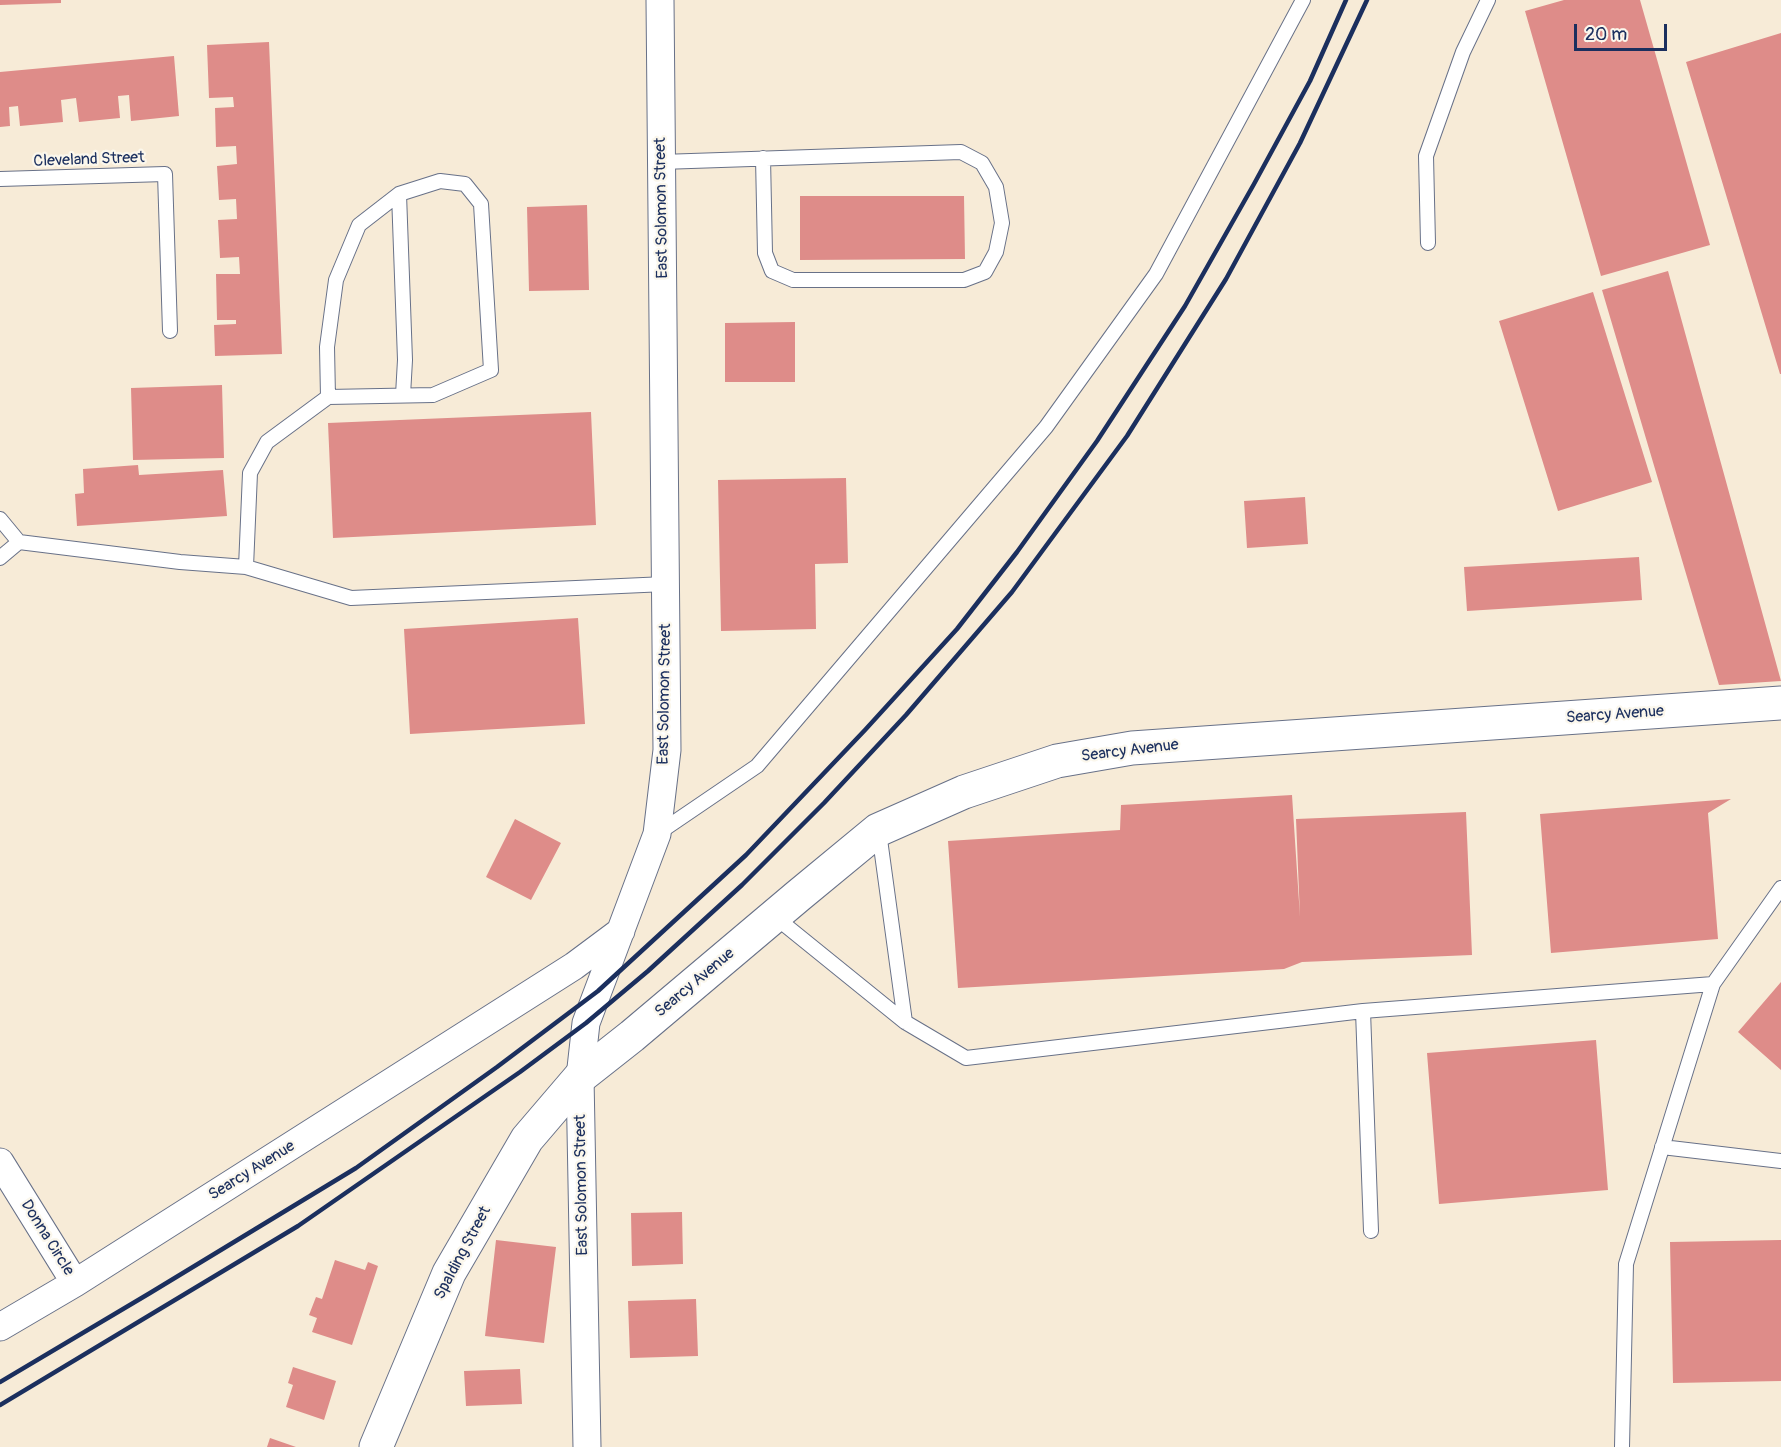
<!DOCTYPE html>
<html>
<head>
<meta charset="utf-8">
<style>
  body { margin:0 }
  #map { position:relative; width:1781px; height:1447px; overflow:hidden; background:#f7ebd7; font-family:Pangolin,sans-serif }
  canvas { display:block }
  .scale { position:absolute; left:1574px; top:24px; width:93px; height:27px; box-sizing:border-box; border:3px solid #1b2f5e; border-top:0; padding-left:8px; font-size:18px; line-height:21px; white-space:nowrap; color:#1b2f5e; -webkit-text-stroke:4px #fbf7ec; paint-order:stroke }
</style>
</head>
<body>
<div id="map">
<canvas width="1781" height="1447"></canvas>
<div class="scale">20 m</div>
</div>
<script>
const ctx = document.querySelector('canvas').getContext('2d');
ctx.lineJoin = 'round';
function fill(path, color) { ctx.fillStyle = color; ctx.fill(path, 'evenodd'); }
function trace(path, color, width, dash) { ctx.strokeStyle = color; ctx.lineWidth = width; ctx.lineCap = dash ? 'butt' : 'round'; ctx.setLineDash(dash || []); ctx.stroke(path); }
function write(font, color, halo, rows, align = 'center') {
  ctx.font = font + ' Pangolin,sans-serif'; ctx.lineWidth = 4.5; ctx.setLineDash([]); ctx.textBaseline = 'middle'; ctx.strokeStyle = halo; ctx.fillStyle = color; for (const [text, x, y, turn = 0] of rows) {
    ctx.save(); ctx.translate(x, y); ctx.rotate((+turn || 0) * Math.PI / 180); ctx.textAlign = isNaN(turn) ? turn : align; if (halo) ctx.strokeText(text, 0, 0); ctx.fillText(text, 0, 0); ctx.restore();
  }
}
const building = new Path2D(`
  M0,0H61V3L0,5Z
  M1564,0H1640L1710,245L1601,276L1525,11Z
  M1781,33V374H1780L1686,62Z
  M269,42L282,354L215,356L214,325L236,324V320H217L216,274H240L239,257L220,258L218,220L237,219L236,199L219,200L217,166L237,164L236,146L216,147L215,108L234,107L233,97L209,98L207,45Z
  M174,56L179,116L131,121L129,95L118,96L120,118L79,122L76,98L61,100L63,122L20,126L18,106L9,107L10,126L0,127V72Z
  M800,196H964L965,259L800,260Z
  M587,205L589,290L529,291L527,207Z
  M1668,271L1781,681L1719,685L1602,290Z
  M1593,292L1652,482L1558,511L1499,321Z
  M795,322V382H725V323Z
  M222,385L224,458L133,460L131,388Z
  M591,412L596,525L333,538L328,423Z
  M138,465L139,475L223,470L227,516L77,526L75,494L84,493L83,469Z
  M846,478L848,563L815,564L816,629L721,631L718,480Z
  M1305,497L1308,544L1247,548L1244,501Z
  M1639,557L1642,600L1467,611L1464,567Z
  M578,618L585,724L410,734L404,629Z
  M1292,795L1300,917L1296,819L1466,812L1472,955L1302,962L1284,969L958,988L948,841L1120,830L1121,805Z
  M1731,799L1708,813L1718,939L1551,953L1540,814Z
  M515,819L561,843L531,900L486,877Z
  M1781,982V1070L1738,1032Z
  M1596,1040L1608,1190L1439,1204L1427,1053Z
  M682,1212L683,1264L632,1266L631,1213Z
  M496,1240L556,1247L544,1343L485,1336Z
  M1781,1240V1381L1673,1383L1670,1242Z
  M335,1260L365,1270L368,1262L378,1266L352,1345L312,1332L317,1318L309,1315L316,1297L322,1299Z
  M696,1299L698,1356L630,1358L628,1301Z
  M293,1367L336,1381L324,1420L286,1407L293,1385L288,1383Z
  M520,1369L522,1404L466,1406L464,1371Z
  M270,1438L296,1447H267Z`);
const lane = new Path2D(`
  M661,162L961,152L982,163L996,187L1002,223L996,252L985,272L964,280H793L772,271L765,253L763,158
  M0,179L165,174L170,331
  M399,194L405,360L403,395
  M1428,243L1426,156L1463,52L1488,0
  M0,519L19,542L180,562L246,567L351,598L666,584
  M0,558L19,542
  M246,567L250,473L267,442L328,397L433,395L491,370L481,204L465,184L440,181L399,194L359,225L336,280L327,347L328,397
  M879,832L905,1022L966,1058L1363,1011L1713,984L1781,888
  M657,834L757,766L1046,427L1156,274L1303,0
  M774,916L905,1022
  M1363,1011L1371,1231
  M1662,1147L1781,1161
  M1622,1447L1626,1264L1713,984`);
const street = new Path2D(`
  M0,1162L75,1283
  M0,1327L75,1283L574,966L621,931
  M587,1447L580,1077L586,1023L657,834L667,750L660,0`);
const secondary = new Path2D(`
  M376,1447L449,1273L527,1139L580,1077L632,1036L798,896L878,830L964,792L1057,761L1132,748L1781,703`);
const rail = new Path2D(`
  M0,1382L150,1293L356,1168L497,1067L598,991L746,855L865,730L957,629L1017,552L1097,441L1185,306L1254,184L1310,81L1346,0
  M0,1405L298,1226L520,1072L586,1023L648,971L742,885L824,803L906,715L1012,592L1127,436L1226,279L1300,143L1367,0`);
const streetNames = [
  ["Cleveland Street",89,160,-2],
  ["East Solomon Street",662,208,-91],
  ["East Solomon Street",665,694,-89],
  ["Searcy Avenue",1615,715,-4],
  ["Searcy Avenue",1130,751,-7],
  ["Searcy Avenue",695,983,-40],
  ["Searcy Avenue",252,1171,-32],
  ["East Solomon Street",582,1185,-91],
  ["Donna Circle",47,1238,58],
  ["Spalding Street",463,1253,-62]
];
fill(building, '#de8c89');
trace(lane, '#687188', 16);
trace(street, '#687188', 29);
trace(secondary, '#687188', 35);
trace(lane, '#fff', 14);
trace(street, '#fff', 27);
trace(secondary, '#fff', 33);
trace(rail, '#1b2f5e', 4.5);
write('16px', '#1b2f5e', '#fbf7ec', streetNames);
</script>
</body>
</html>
